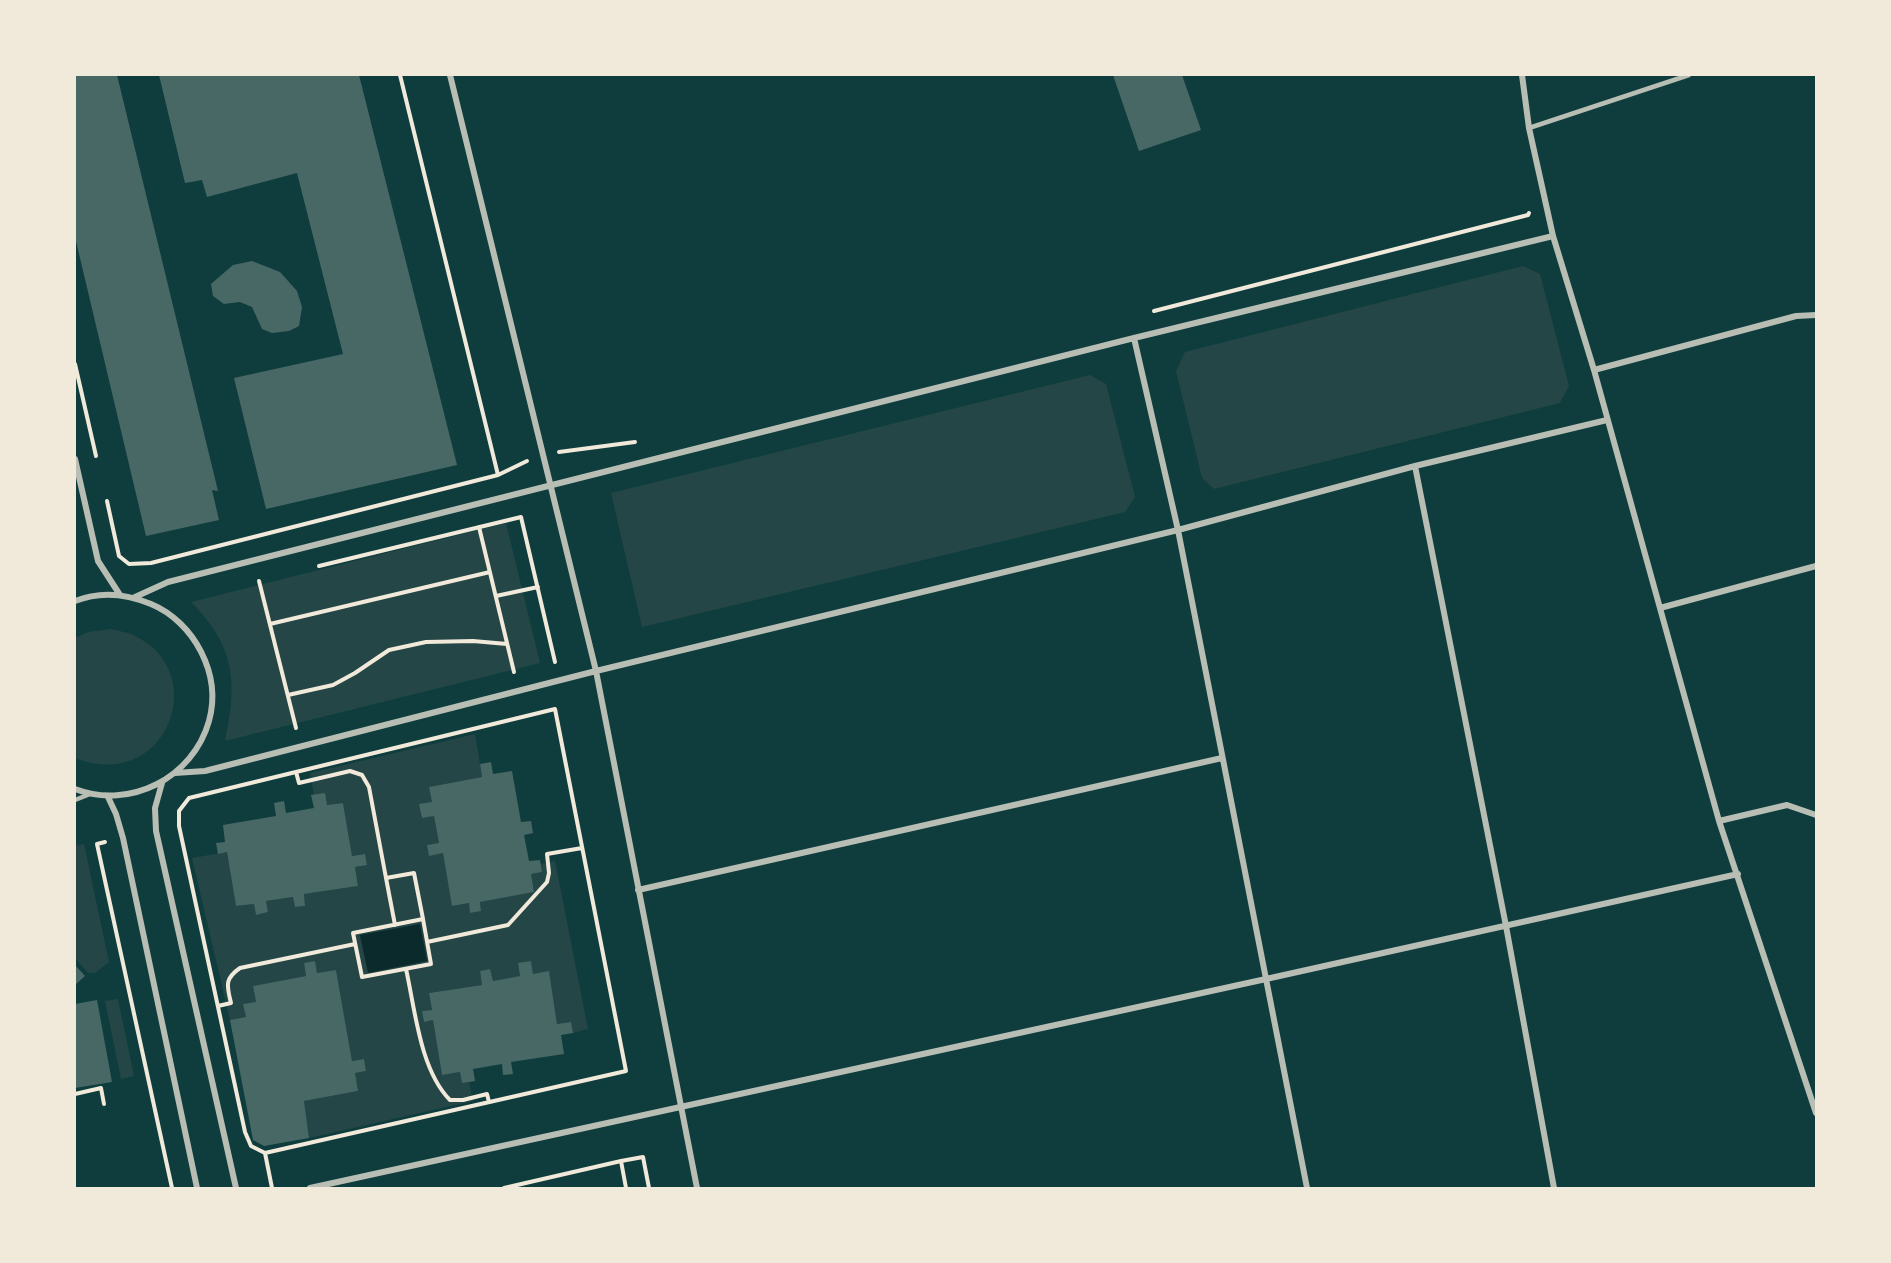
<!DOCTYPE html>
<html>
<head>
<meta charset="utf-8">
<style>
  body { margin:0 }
  #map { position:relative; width:1891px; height:1263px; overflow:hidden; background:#0f3d3e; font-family:"IBM Plex Sans",sans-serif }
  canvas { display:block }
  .frame { position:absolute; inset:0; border:76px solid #f1e9da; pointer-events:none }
</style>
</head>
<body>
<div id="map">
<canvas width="1891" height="1263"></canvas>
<div class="frame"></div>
</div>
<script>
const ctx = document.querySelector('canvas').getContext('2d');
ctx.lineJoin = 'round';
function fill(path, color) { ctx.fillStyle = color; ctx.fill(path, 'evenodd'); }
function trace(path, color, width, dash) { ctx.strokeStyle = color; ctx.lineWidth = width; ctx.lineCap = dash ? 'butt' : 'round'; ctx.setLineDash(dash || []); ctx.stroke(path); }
const green = new Path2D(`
  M1523,266L1540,274L1569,386L1560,403L1214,489L1202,478L1176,371L1185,352Z
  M1090,375L1106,384L1135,497L1125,512L642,627L611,493Z
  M506,523L540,663L225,741C238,682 235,646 191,602Z
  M111,629C118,631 127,632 133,635C213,671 167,794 75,758V638L88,632Z
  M475,734L482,777L429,787L432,802L420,805L422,818L434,816L439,843L428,845L429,855L443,853L453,906L469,903L471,913L481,910L480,902L534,892L531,874L542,872L541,864L555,861L588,1029L573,1033L571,1022L557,1024L549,972L533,974L531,961L518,964L520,976L493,981L490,969L480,971L482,985L429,993L432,1010L422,1011L424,1022L433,1020L442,1075L460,1072L462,1082H469L473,1101L309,1138L304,1101L358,1091L355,1073L366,1071L364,1059L352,1061L336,970L317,973L315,961L304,963L306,976L253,986L256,1002L244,1004L246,1017L230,1020L192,858L227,852L236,906L254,904L256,915L268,912L266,901L293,897L295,907L305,906L304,894L358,886L355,867L367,865L365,854L352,856L343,803L327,805L314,795L310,773Z
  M84,844L109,962L95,973H88L75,958V846Z
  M118,999L134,1076L121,1079L105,1001Z`);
const water = new Path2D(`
  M420,924L427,961L368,973L360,935Z`);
const building = new Path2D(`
  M75,75H117L218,491L212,490L219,520L146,536L75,237Z
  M159,75H359L457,465L266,509L234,378L343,354L297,173L207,197L202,180L185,183Z
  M1113,75H1182L1201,130L1139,151Z
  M252,261L280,272L297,291L302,307L299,326L289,331L272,333L262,329L252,307L240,302L224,304L213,296L211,284L233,265Z
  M491,762L493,774L512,771L521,822L531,821L533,833L524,835L529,861L540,860L542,872L531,874L534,892L480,902L481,911L470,913L469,903L452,906L443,853L429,856L427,845L439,843L434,816L422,818L419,804L432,802L429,787L482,777L480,764Z
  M325,793L327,805L343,803L352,856L365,854L367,865L355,867L358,886L304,894L305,906L295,907L293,897L266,901L268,912L256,915L254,904L236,906L227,852L218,854L216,843L225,842L223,825L276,816L274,803L284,801L286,813L314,808L311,795Z
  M315,961L317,973L336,970L352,1061L364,1059L366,1071L355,1073L358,1091L304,1101L309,1138L264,1146L253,1140L230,1020L246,1017L243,1004L256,1002L253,986L306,976L304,963Z
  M531,961L533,974L549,971L557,1024L571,1022L573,1033L561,1035L564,1054L511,1062L513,1074L503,1075L502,1064L473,1069L475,1081L469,1082L462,1083L460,1072L442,1075L433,1020L424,1022L422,1011L432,1010L429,993L482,985L480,971L490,969L493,981L520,976L518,963Z
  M75,965L85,976L75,985Z
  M97,1000L112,1082L75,1088V1004Z`);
const path = new Path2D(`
  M1154,311L1528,215L1529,213
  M75,364L96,456
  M559,452L635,442
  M498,475L527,461
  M107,501L119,556L129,564L151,563L498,475L400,75
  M479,527L514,672
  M319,566L521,517L555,662
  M259,581L296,728
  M496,596L538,587
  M270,624L490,572
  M288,695L333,685L355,673L389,650L426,642L473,641L507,644
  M555,709L626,1071L265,1153L251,1146L245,1132L179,826V811L189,798Z
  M296,772L299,783L350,771L362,775L369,787L386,878
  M105,842L97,844L172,1188
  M423,919L431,964L362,977L353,933Z
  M395,925L386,878L414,873L423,919
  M427,942L508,925L547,882L549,873L547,854L582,848
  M406,969C415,1009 420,1070 450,1100H463L487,1094L489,1102
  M218,1006L231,1003C227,986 224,979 240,968L355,944
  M75,1094L101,1088L104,1104
  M265,1153L272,1188
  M621,1161L643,1157L649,1188
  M504,1188L621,1161L626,1188`);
const service = new Path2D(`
  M1529,128L1689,75
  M75,800L90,794`);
const minor = new Path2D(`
  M450,75L596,671L697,1188
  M1522,75L1529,128L1553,236L1594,370L1719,821L1816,1113
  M1134,338L1178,530L1307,1188
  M1594,370L1796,316L1816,315
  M75,459L98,561L120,595
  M1415,466L1506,926L1554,1188
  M135,597L168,582L1134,338L1553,236
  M75,601C100,591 127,594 151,604C194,622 222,674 209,721C193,778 130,810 75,789
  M1660,608L1816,566
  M175,773L205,771L596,671L1178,530L1415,466L1607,420
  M162,783L155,808L156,831L236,1188
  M108,797L116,814L123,838L197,1188
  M1719,821L1787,805L1816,815
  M638,890L1222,758
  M310,1188L1266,979L1738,874`);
fill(green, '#244646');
fill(water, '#0a2a2b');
fill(building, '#486865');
trace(path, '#f1e9da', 4);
trace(service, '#b8beb3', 4.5);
trace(minor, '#b8beb3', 6);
</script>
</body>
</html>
